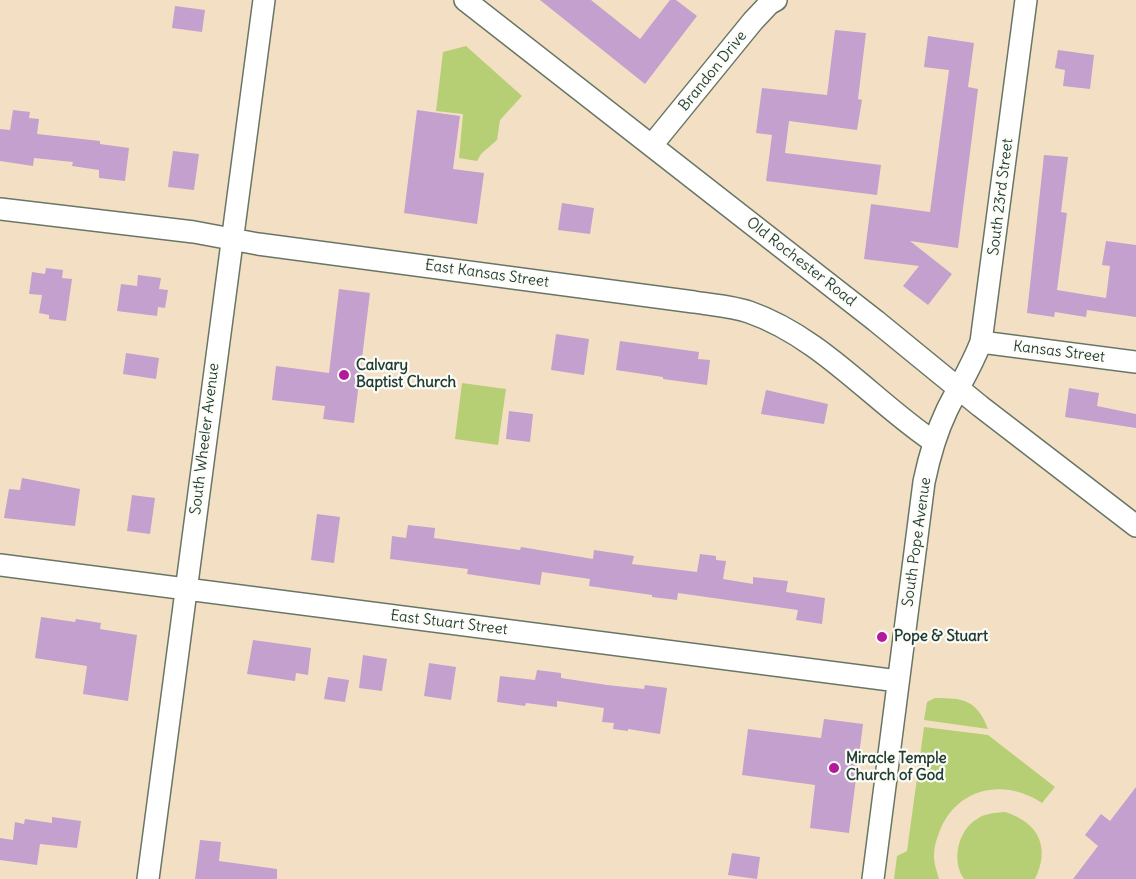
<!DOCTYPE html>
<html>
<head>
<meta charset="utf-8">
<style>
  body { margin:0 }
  canvas { display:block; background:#f3e0c4 }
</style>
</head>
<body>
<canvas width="1136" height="879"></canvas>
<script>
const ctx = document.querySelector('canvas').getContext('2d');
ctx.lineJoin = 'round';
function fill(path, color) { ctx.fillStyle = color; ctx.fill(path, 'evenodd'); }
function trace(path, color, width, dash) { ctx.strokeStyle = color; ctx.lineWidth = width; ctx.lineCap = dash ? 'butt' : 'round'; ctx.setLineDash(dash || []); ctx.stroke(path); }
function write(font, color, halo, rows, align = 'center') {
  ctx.font = font + ' Delius,sans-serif'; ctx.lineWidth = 4.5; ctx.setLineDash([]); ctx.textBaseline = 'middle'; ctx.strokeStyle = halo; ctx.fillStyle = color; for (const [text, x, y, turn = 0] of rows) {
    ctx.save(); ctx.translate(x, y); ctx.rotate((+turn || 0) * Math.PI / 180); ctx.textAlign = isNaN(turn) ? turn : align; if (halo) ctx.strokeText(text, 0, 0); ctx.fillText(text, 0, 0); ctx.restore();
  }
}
const green = new Path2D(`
  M466,46L522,96L500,120L497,140L481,154L477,161L459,158L463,114L436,111L443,52Z
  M462,383L506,389L498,445L455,439Z
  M935,698C964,698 977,700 988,729L924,720L927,702Z
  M924,727L988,735L1055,787L1042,803C1004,777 955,788 939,833C936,840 934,848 934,856C934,864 937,872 939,879H894L897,856L907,851Z
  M1005,812C1038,822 1051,847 1035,879H964C951,861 958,830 977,819C985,813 995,813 1005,812Z`);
const building = new Path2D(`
  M540,0H591L640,39L670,0H676L697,16L645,84Z
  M175,6L205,10L202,32L172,28Z
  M835,30L866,33L858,99L862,100L857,130L789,121L785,153L881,165L877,195L766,181L772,135L756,133L762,88L827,95Z
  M928,36L974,43L968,87L978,89L958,248L910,241L952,274L928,305L903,286L919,266L864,259L871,204L930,212L949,70L924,67Z
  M1058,50L1094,55L1090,89L1063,86L1065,70L1055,68Z
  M13,110L30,112L29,118L39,119L37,134L100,141V144L129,148L125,181L99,178V170L72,166L73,162L34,158L33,166L0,161V129L10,130Z
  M417,110L460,116L453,169L484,173L477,224L404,213Z
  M173,151L199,154L194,190L168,187Z
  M1044,155L1068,157L1061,212L1067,213L1057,290L1106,298L1110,266L1102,265L1106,241L1136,245V317L1087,310L1086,317L1055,312L1054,317L1027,313Z
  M562,203L594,208L590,234L558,230Z
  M46,268L63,270L62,278L72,279L66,321L49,319V315L39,313L42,295L29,294L32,272L45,274Z
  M138,275L161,278L159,289L168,290L165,308L158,307L157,316L117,311L121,284L137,286Z
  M339,289L370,293L354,423L323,419L325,406L272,400L276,366L329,373Z
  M556,334L589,339L584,375L551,370Z
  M620,341L699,352L698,359L710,360L707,385L663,379V377L616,370Z
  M126,353L159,358L156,379L123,374Z
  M1069,388L1099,393L1097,406L1136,414V428L1065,417Z
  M766,390L828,404L824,424L761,414Z
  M509,411L533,414L530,442L506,439Z
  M22,478L80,489L75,526L4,518L9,489L20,490Z
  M132,495L155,498L150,534L127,531Z
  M317,514L340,517L334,563L311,560Z
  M408,525L435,528L434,538L520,550L521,547L593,559L594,550L634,556L632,564L697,572L700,554L716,556V560L726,561L723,579L753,584V577L788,581L786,592L825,598L822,624L796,620L798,610L678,593L677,600L652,597V595L589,586L590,579L542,572L540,585L467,574L468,569L390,559L392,536L406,538Z
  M41,617L75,622L76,619L101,623L100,629L137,635L128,701L83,694L87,666L35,658Z
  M253,640L311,648L308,675L296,673L295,681L247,674Z
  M363,655L387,659L382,691L359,688Z
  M429,663L456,667L451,700L424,696Z
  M537,670L561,673V678L607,685L644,689L645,685L667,688L660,734L628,729V731L613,729L614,723L602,722L604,708L557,701V707L526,703L525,706L497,702L500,676L535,680Z
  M328,677L349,680L345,702L324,699Z
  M824,719L863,724L849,833L810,828L815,785L742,775L748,729L821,738Z
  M1136,787V879H1073L1098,846L1085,835L1101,814L1110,821Z
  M52,817L81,821L77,848L40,844L37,865L0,860V838L13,840L15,822L24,824L25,819L52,823Z
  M200,840L221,842L219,861L277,869V879H195Z
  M732,853L760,857L757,879L728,875Z`);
const minor = new Path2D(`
  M465,0L876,321L980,406L1136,526
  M652,145L753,21L769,4L776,0
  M0,209L194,232L258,244L694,302C712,305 732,306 749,312C821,337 873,401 934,442
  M981,342L1136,362
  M0,565L898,681
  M148,879L264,0
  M873,879L924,482C929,458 936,433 947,410C959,386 971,368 981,342L1026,0`);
const markers = [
  [344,375,6,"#b5179e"],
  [882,637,6,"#b5179e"],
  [834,768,6,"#b5179e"]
];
const streetNames = [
  ["Brandon Drive",713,71,-51],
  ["South 23rd Street",1001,197,-83],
  ["Old Rochester Road",801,262,38],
  ["East Kansas Street",487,274,8],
  ["Kansas Street",1059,352,7],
  ["South Wheeler Avenue",205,439,-83],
  ["South Pope Avenue",917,542,-82],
  ["East Stuart Street",449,623,7]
];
const poiNames = [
  ["Calvary",356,366],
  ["Baptist Church",356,383],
  ["Pope & Stuart",894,637],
  ["Miracle Temple",846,759],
  ["Church of God",846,776]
];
fill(green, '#b6cf75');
fill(building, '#c3a0cd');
trace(minor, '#697666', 24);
trace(minor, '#fff', 21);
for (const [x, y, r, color] of markers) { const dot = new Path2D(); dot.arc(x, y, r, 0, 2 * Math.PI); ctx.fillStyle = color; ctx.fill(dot); trace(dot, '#fdfcf7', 2); }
write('15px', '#1f3d34', '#fdfcf7', streetNames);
write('bold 15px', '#1f3d34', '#fdfcf7', poiNames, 'left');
</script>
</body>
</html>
